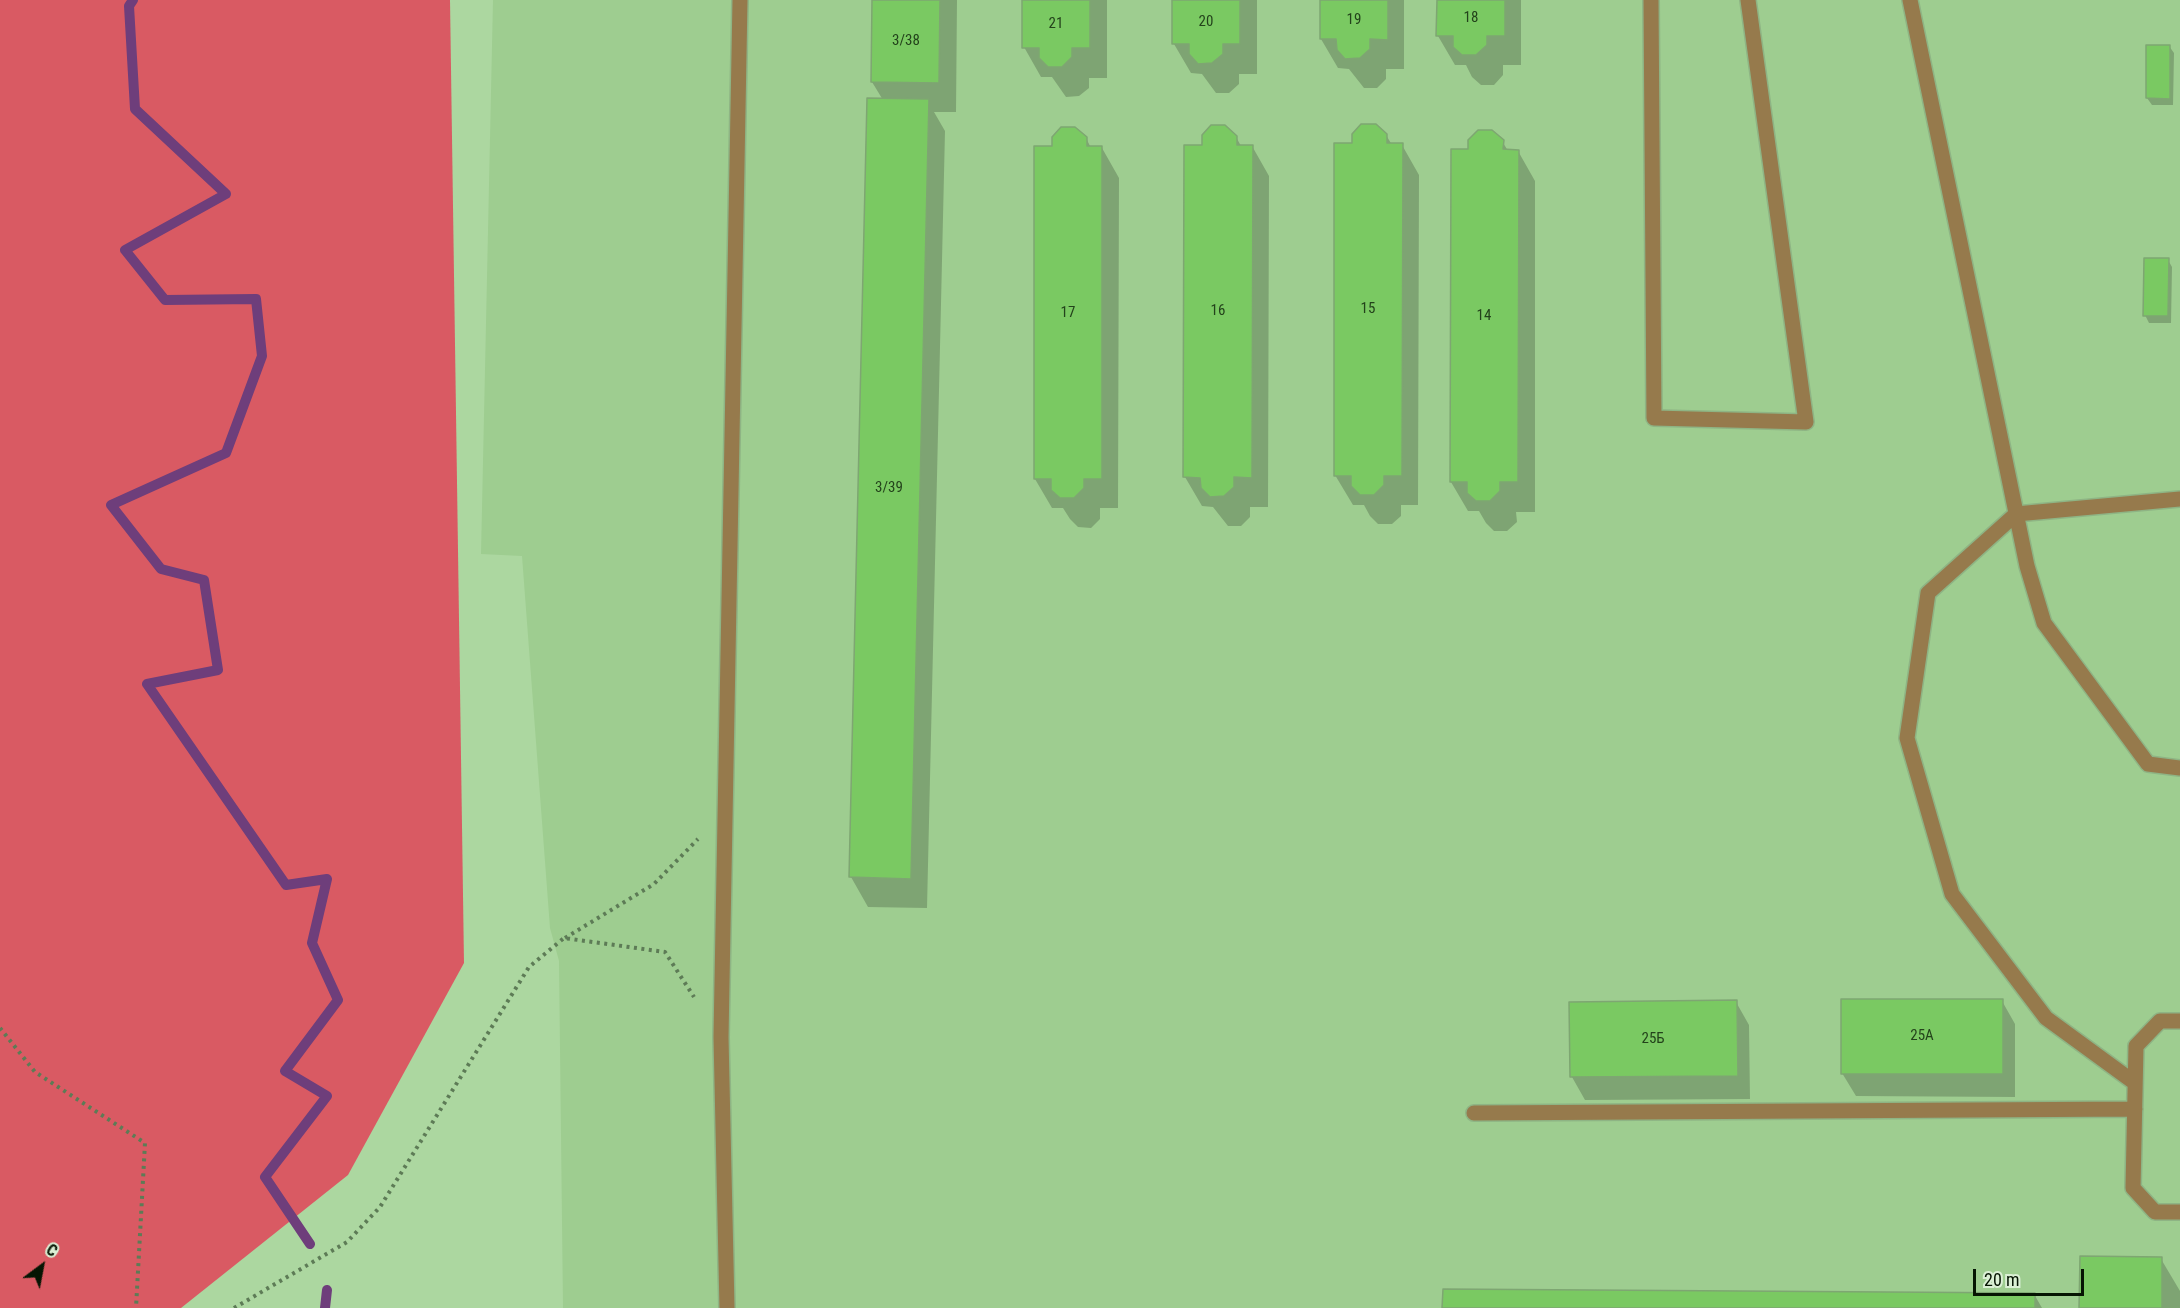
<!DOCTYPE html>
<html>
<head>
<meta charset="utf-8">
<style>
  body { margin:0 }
  #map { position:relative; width:2180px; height:1308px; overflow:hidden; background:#acd7a0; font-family:"Roboto Condensed",sans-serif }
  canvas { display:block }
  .north { position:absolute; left:12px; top:1236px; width:60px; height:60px; -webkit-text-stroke:4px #dbf0d5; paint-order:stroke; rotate:32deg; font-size:16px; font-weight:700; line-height:24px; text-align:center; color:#061503 }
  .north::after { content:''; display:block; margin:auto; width:21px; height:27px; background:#061503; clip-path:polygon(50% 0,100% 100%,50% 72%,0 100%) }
  .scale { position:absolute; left:1973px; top:1269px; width:111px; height:27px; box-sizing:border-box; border:3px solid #061503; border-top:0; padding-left:8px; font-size:18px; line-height:21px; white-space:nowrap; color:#061503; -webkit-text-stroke:4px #dbf0d5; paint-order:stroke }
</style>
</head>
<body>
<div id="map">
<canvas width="2180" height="1308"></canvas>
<div class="north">С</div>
<div class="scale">20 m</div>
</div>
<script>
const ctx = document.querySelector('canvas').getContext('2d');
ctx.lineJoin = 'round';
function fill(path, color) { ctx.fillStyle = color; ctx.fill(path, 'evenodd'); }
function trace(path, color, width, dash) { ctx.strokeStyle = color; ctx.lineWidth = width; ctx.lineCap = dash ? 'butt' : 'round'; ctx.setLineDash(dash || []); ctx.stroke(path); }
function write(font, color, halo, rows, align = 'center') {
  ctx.font = font + ' "Roboto Condensed",sans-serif'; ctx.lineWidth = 4.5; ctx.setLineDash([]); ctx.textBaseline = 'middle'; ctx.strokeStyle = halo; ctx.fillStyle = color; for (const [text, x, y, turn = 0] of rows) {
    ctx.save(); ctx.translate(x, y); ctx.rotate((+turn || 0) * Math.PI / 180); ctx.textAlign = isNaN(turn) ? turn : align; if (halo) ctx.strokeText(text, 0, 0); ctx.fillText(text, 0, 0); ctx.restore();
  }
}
const built = new Path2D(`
  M493,0H2180V1308H563L559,961L550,928L522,556L481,554Z`);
const forest = new Path2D(`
  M0,0H450L464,963L348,1175L181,1308H0Z`);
const shadow = new Path2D(`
  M873,0H957L956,112H934L945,131L927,908L868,907L851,877L883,100L872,82Z
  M1024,0H1107V78H1089V88L1079,96L1066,97L1052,77H1041L1024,47Z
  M1174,0H1257V74H1239V84L1229,93H1216L1202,74L1191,73L1174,44Z
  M1321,0H1404V69H1386V79L1377,88H1364L1349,69L1338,68L1321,39Z
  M1438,0H1521V65H1503V75L1494,85H1481L1472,77L1466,65H1455L1438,36Z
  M2169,46L2174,53L2173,105H2152L2147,98Z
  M1386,135L1392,145H1402L1419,175L1418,505H1401V516L1392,524H1378L1370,516L1364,505H1353L1335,475L1354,145Z
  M1236,137L1241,146H1252L1269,176L1268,507H1250V517L1241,526H1228L1213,507L1202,506L1185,477L1203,146Z
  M1086,138L1091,148H1102L1119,178L1118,508H1100V519L1091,528L1078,527L1070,519L1063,508H1052L1035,479L1053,147Z
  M1502,141L1508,151H1518L1535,181V512H1516L1517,522L1507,531H1494L1486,523L1479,511H1468L1451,482L1470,151Z
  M2168,260L2172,267L2171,323H2149L2145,315Z
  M2002,1001L2015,1024V1097L1856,1096L1842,1073Z
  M1736,1002L1749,1025L1750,1099L1585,1100L1572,1077L1571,1003Z
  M2161,1259L2180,1291V1308H2081Z
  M2034,1294L2042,1308H1444Z`);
const stream = new Path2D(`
  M133,0L129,6L135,109L226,194L125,250L165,300L256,299L262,356L226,453L111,505L161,569L204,580L218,670L147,684L286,885L327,879L312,943L338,1000L285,1071L327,1096L265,1177L310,1244
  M325,1308L327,1290`);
const building = new Path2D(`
  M872,0H940L939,83L871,82Z
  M1022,0H1090V48H1072V57L1062,67H1048L1039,58V48H1022Z
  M1172,0H1240V44H1223V54L1212,63L1198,64L1189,54V44H1172Z
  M1320,0H1388V40L1370,39V49L1360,58L1345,59L1337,50L1336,39H1320Z
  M1437,0H1505V36H1487V45L1476,55H1462L1453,47V36H1436Z
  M2146,45H2170V99L2146,98Z
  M867,98L929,99L911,879L849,877Z
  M1361,124H1376L1387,134V143H1403L1402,476H1384V485L1374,495H1360L1351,486V476H1334V143H1352V134Z
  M1211,125H1225L1237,136V145H1253L1252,478L1234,477V487L1224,496L1210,497L1201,488L1200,478L1183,477L1184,145H1202V135Z
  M1061,127H1075L1087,137V146H1102V479H1084V488L1074,498H1060L1051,490V479H1034V146H1052V137Z
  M1478,130H1492L1504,140L1503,149L1519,150L1518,482H1500V491L1490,501H1476L1467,493V482H1450L1451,149H1468V140Z
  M2144,258H2169L2168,316H2143Z
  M1841,999H2003V1074H1841Z
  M1737,1000L1738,1076L1570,1077L1569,1002Z
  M2080,1256L2162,1257V1308H2079Z
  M1443,1289L2035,1293V1308H1442Z`);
const path = new Path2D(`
  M565,938L654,884L698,839
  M0,1028L35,1072L145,1143L136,1308
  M234,1308L347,1242L380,1207L529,967L564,938L665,952L694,997`);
const lane = new Path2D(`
  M1651,0L1654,418L1806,422L1748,0
  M1910,0L2027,566L2044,623L2148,764L2180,768
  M2180,1021H2160L2136,1046L2133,1188L2155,1212H2180
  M2135,1083L2046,1018L1952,894L1907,738L1928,593L2016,514L2180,499
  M1474,1113L2135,1109
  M727,1308L721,1037L740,0`);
const numberNames = [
  ["18",1471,18],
  ["19",1354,20],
  ["20",1206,22],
  ["21",1056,24],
  ["3/38",906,41],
  ["15",1368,309],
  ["16",1218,311],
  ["17",1068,313],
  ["14",1484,316],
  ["3/39",889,488],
  ["25А",1922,1036],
  ["25Б",1653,1039]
];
fill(built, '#9ecd90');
fill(forest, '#d95a63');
fill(shadow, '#0003');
trace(stream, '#6e3e7b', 10);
fill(building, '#7ac962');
trace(building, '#7ea672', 1.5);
trace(lane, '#8eb484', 18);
trace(path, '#5d7b56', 4, [3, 4.5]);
trace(lane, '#967a4c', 15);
write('15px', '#23421b', null, numberNames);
</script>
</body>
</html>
